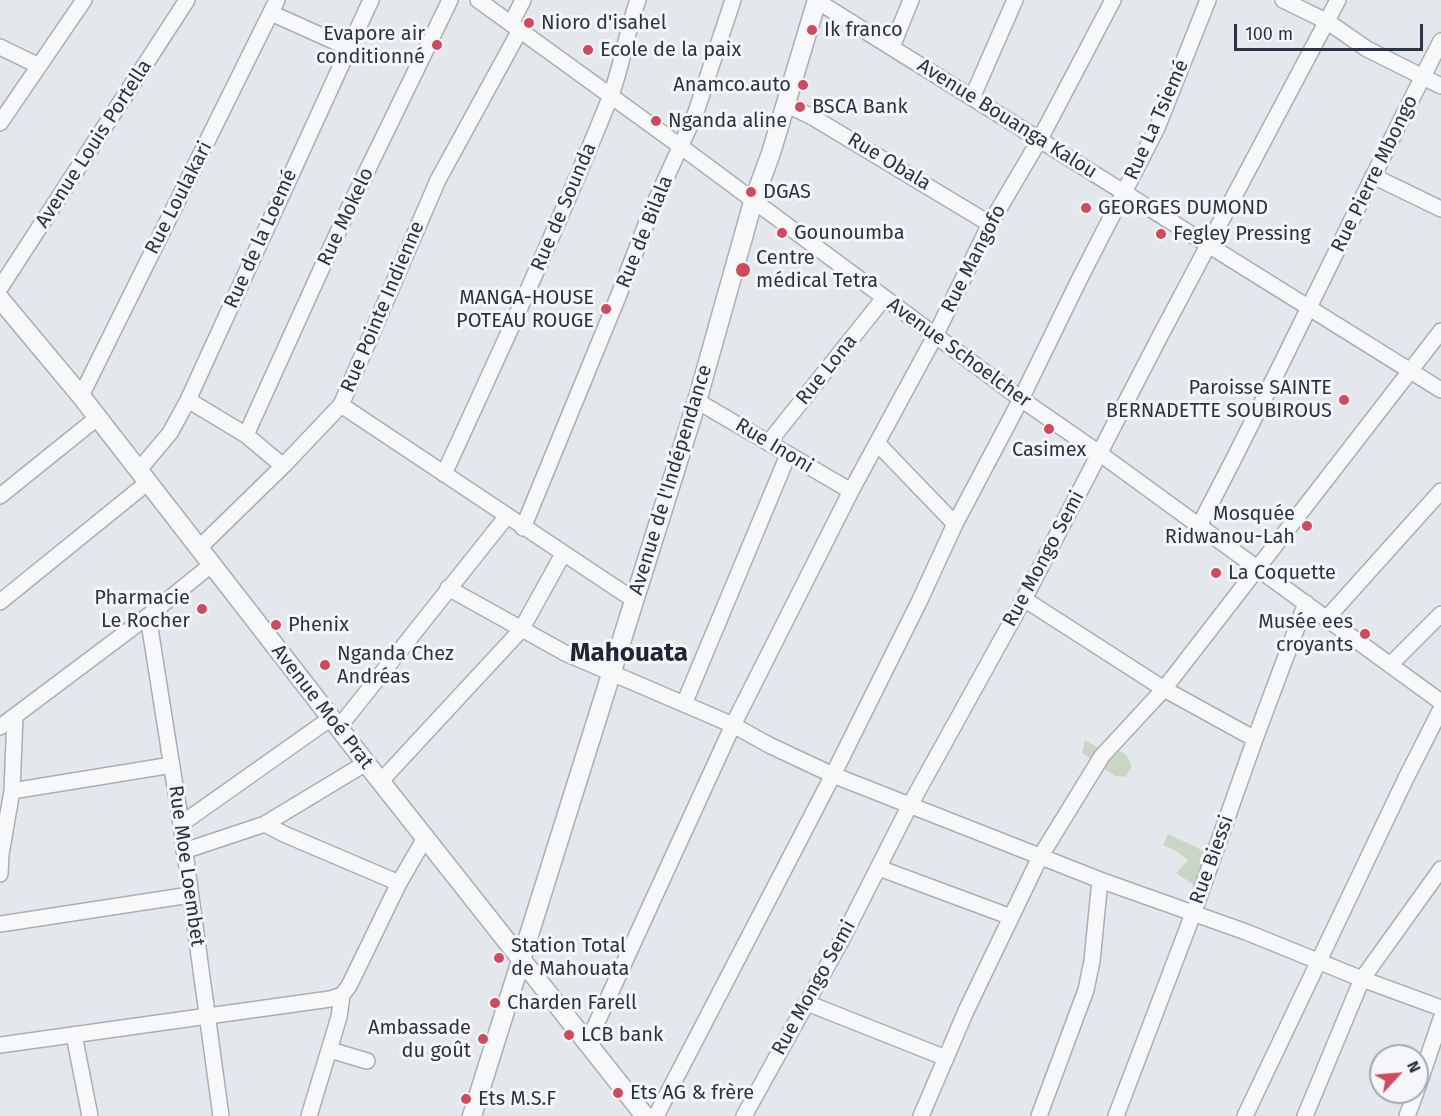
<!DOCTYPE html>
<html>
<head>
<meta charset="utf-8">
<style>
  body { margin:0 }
  #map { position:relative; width:1441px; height:1116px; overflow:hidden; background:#e4e7ec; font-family:"Fira Sans",sans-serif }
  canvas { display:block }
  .north { position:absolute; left:1369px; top:1044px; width:60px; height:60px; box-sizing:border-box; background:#f4f6f9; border:2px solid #a4a8b1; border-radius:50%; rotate:64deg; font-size:16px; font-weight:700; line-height:24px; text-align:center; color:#2b3445 }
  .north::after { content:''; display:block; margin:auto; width:21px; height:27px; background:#d1495b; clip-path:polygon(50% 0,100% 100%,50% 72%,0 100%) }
  .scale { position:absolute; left:1234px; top:24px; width:189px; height:27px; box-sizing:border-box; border:3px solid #2b3445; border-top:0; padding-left:8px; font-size:18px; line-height:21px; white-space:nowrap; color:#2b3445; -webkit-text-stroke:4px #f4f6f9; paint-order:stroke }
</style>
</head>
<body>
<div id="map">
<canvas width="1441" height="1116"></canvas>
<div class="north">N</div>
<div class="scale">100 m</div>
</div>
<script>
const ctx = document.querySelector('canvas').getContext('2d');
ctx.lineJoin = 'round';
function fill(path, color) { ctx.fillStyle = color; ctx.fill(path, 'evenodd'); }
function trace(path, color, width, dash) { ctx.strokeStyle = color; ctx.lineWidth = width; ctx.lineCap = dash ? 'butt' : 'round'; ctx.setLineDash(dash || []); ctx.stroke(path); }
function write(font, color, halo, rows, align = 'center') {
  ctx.font = font + ' "Fira Sans",sans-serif'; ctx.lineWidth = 6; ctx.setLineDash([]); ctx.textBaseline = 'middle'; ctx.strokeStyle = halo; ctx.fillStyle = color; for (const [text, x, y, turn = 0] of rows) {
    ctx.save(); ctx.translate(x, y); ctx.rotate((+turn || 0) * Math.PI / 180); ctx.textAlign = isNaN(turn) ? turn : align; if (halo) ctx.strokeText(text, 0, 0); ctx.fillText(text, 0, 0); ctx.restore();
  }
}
const green = new Path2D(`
  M1085,740C1091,744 1098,748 1104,749C1120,751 1125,749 1132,766L1125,777L1115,776L1082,753Z
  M1168,834L1210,854L1197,887L1176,873L1188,860L1175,850L1163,845Z`);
const minor = new Path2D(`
  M478,0L680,146L1021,399L1099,453L1441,702
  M1283,0L1328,22L1367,49L1441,86
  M817,1L1441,390
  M271,13L349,48
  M511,24L523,0
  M0,47L39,66
  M892,47L911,0
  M972,98L1015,0
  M786,104L814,118L990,224
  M0,123L84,0
  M1373,176L1441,209
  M0,288L187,0
  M81,396L277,0
  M188,400L246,435L283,466
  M697,401L851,491
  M341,405L634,600
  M246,435L348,210L450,0
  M769,442L884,298
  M877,443L955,524
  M138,471L170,433L188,400L371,0
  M444,474C501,350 558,227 609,100C622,68 626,33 638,0
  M0,496L97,418
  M1199,526C1283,367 1358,202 1441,41
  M523,528L618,297L652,209L696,112L733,0
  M198,549L283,466L341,405L438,180L520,30
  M448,588L565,653L733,725L769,745L833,775L1100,880L1246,932L1362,979L1441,1008
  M1024,599L1164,689L1255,739
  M0,602L147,483
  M148,616L181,824L221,1116
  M1327,618L1441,491
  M1390,665L1441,614
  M684,704L788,455
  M0,727L148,616L211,565
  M339,727L507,516
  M381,781L521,630L563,554
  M12,791L172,765
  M181,824L331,718
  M265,824L284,834L399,883
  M184,851L265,824L366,763
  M879,868L1011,917
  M0,874L1,854L12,791L15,716
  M0,924L190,895
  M807,1003L946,1058
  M74,1035L90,1116
  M587,1044L733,725L851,491L935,336L990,224L1040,139L1113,0
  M0,1045L330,999L342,995
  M330,1050L367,1061
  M1417,1089L1441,1019
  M309,1116L339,1017L342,995L349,986L399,883L425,838
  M656,1116L833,775L919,602L955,524L1021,399L1079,280L1157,128L1208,0
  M744,1116L841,941L910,805L1024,599L1157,342L1338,0
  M921,1116L966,1011L1040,857L1102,756L1164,689L1441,331
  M1039,1116L1086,990L1092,961L1100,880
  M1116,1116L1193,914L1255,739L1306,603
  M1245,1116L1406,778L1441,709
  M1305,1116L1362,979L1441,869
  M1407,1116L1416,1092`);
const tertiary = new Path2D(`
  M0,299L81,396L366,763L645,1116
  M472,1116L697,401L753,202L771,153L817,0`);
const markers = [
  [529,23,6,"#d1495b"],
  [812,30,6,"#d1495b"],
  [437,45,6,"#d1495b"],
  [588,50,6,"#d1495b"],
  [803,85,6,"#d1495b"],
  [800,107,6,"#d1495b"],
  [656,121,6,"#d1495b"],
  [751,192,6,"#d1495b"],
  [1086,208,6,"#d1495b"],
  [782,233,6,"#d1495b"],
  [1161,234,6,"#d1495b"],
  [743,270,8,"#d1495b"],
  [606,309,6,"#d1495b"],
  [1344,400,6,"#d1495b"],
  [1049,429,6,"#d1495b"],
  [1307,526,6,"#d1495b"],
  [1216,573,6,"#d1495b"],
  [202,609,6,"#d1495b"],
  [276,625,6,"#d1495b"],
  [1365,634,6,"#d1495b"],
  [325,665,6,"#d1495b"],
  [499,958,6,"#d1495b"],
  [495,1003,6,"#d1495b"],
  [569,1035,6,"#d1495b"],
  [483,1039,6,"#d1495b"],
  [618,1093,6,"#d1495b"],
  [466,1099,6,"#d1495b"]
];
const poiNames = [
  ["Nioro d'isahel",541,23],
  ["Ik franco",824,30],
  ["Evapore air",425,34,"right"],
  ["conditionné",425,57,"right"],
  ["Ecole de la paix",600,50],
  ["Anamco.auto",791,85,"right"],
  ["BSCA Bank",812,107],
  ["Nganda aline",668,121],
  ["DGAS",763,192],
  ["GEORGES DUMOND",1098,208],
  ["Gounoumba",794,233],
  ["Fegley Pressing",1173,234],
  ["Centre",756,258],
  ["médical Tetra",756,281],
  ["MANGA-HOUSE",594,298,"right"],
  ["POTEAU ROUGE",594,321,"right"],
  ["Paroisse SAINTE",1332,388,"right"],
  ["BERNADETTE SOUBIROUS",1332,411,"right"],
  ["Casimex",1049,450,"center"],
  ["Mosquée",1295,514,"right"],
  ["Ridwanou-Lah",1295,537,"right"],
  ["La Coquette",1228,573],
  ["Pharmacie",190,598,"right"],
  ["Le Rocher",190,621,"right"],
  ["Musée ees",1353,622,"right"],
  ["croyants",1353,645,"right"],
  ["Phenix",288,625],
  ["Nganda Chez",337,654],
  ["Andréas",337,677],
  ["Station Total",511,946],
  ["de Mahouata",511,969],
  ["Charden Farell",507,1003],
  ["Ambassade",471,1028,"right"],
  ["du goût",471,1051,"right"],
  ["LCB bank",581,1035],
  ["Ets AG & frère",630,1093],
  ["Ets M.S.F",478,1099]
];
const streetNames = [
  ["Avenue Bouanga Kalou",1007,119,32],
  ["Rue La Tsiemé",1157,120,-66],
  ["Avenue Louis Portella",94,144,-57],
  ["Rue Obala",889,162,31],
  ["Rue Pierre Mbongo",1375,174,-64],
  ["Rue Loulakari",179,198,-63],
  ["Rue de Sounda",564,207,-67],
  ["Rue Mokelo",346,217,-65],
  ["Rue de Bilala",645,232,-68],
  ["Rue de la Loemé",261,239,-66],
  ["Rue Mangofo",974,259,-63],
  ["Rue Pointe Indienne",383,307,-67],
  ["Avenue Schoelcher",959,353,36],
  ["Rue Lona",827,370,-51],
  ["Rue Inoni",774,446,31],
  ["Avenue de l'Indépendance",671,480,-73],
  ["Rue Mongo Semi",1044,559,-62],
  ["Avenue Moé Prat",322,707,52],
  ["Rue Biessi",1212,860,-70],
  ["Rue Moe Loembet",186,866,82],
  ["Rue Mongo Semi",814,988,-61]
];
const districtNames = [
  ["Mahouata",629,654]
];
fill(green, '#c9d6c5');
trace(minor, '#a9aeb7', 18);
trace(tertiary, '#a9aeb7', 21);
trace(minor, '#f7f8fa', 15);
trace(tertiary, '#f7f8fa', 18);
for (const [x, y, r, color] of markers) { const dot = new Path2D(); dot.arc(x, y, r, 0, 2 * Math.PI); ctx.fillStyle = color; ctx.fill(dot); trace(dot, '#f4f6f9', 2); }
write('20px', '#2b3445', '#f4f6f9', poiNames, 'left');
write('20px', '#2b3445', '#f4f6f9', streetNames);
write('bold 26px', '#1d2536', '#f4f6f9', districtNames);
</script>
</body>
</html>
